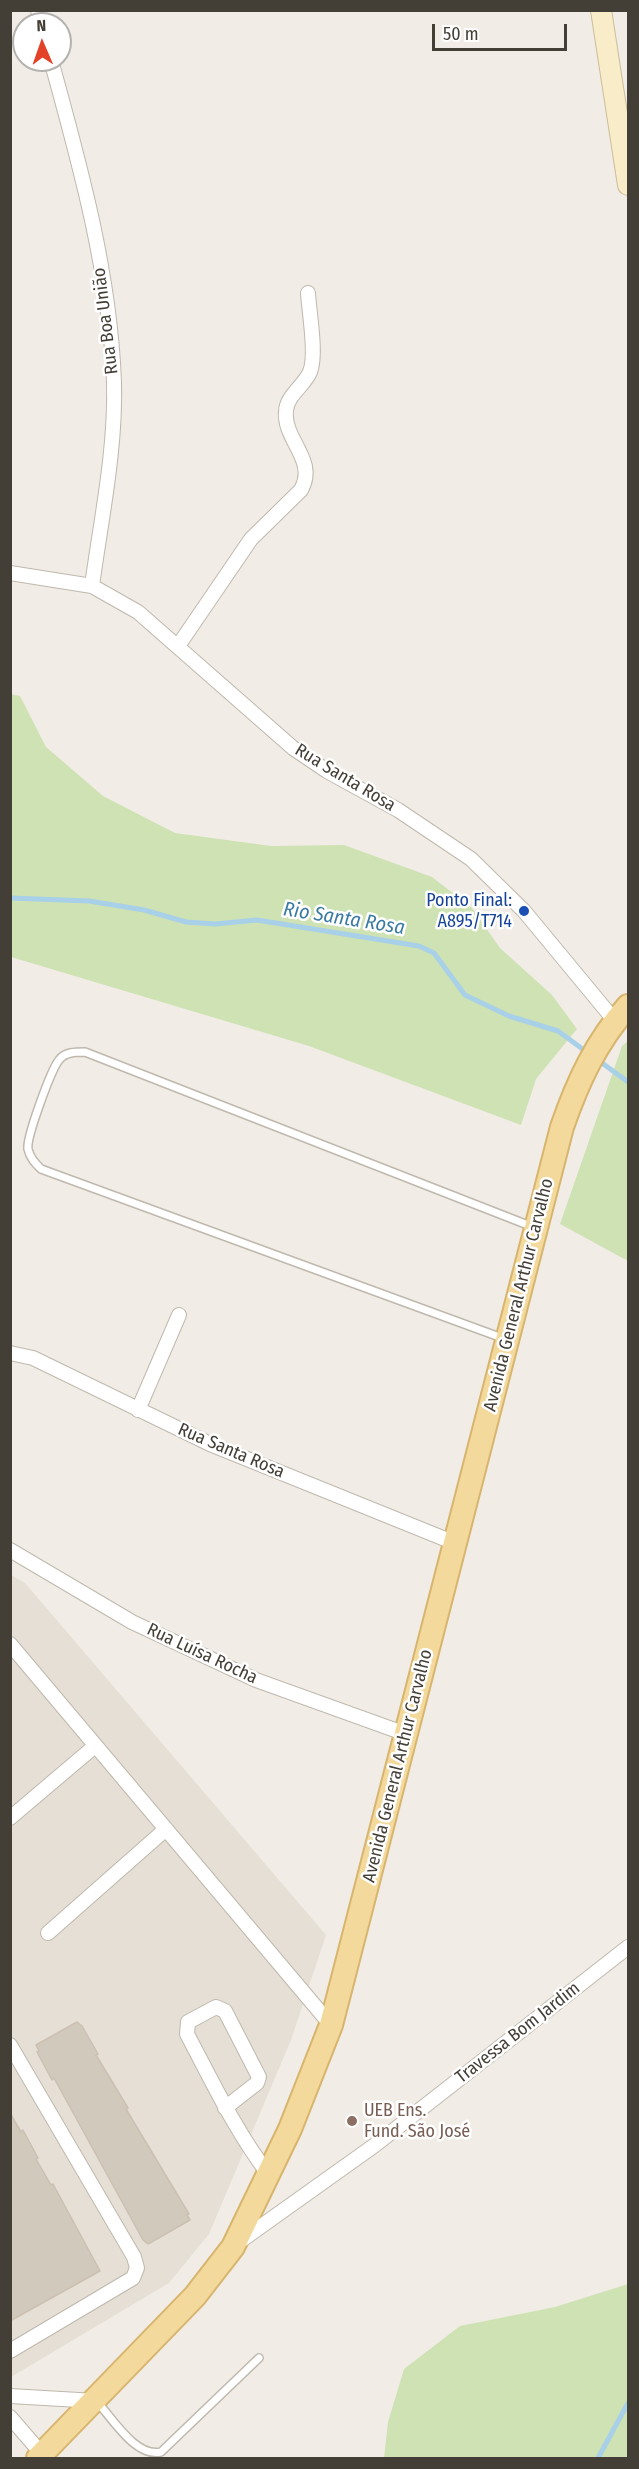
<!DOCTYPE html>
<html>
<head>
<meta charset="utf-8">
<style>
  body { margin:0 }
  #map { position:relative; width:639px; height:2469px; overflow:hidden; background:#f1ede6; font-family:"Fira Sans Condensed",sans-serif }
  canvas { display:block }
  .frame { position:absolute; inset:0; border:12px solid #433e36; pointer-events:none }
  .north { position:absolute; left:12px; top:12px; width:60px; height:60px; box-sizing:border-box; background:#fff; border:2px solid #b4b2af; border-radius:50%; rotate:358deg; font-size:16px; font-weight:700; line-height:24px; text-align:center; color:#433e36 }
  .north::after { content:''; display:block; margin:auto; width:21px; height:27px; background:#e4412a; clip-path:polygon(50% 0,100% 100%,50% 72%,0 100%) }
  .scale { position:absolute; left:432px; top:24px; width:135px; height:27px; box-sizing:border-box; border:3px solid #433e36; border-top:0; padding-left:8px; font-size:18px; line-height:21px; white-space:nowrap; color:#433e36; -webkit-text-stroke:4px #fff; paint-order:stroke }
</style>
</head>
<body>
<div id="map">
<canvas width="639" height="2469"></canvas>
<div class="frame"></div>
<div class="north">N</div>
<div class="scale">50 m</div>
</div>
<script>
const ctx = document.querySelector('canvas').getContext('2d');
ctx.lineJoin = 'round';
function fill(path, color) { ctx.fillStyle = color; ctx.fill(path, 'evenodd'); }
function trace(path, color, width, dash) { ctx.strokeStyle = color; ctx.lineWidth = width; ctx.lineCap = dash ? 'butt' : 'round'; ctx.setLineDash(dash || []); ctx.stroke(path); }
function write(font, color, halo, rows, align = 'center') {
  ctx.font = font + ' "Fira Sans Condensed",sans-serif'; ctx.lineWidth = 5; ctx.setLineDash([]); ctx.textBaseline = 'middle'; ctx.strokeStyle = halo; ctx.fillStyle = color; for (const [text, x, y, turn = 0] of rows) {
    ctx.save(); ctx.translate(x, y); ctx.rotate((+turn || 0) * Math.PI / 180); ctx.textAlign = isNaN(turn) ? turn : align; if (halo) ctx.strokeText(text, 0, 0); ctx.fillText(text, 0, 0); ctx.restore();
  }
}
const residential = new Path2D(`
  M11,1575L25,1583L326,1935L291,2040L209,2234L169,2283L11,2377Z`);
const green = new Path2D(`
  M10,694L20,696L46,747L103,796L175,833L271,846L344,845L432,877L472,908L500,948L552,995L577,1029L536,1079L521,1125L309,1046L11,957Z
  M628,1041V1261L560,1224L622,1046Z
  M628,2284V2458H384L388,2422L404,2369L460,2326L555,2307Z`);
const stream = new Path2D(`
  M10,898L89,901L144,910L186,922L215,924L257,920L419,946L434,953L465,995L509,1016L558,1031L588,1053
  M598,1060L628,1082
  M598,2458L628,2403`);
const building = new Path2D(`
  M77,2022L82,2026L98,2054L96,2055L128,2108L126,2109L189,2214L187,2215L190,2220L148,2244L143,2240L54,2078L52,2080L37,2052L39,2051L36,2045Z
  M10,2113L21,2132L23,2130L38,2158L36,2159L51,2185L53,2184L100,2271L10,2321Z`);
const lane = new Path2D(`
  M505,1339L41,1169C35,1163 30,1158 28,1149C26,1138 51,1070 59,1060C65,1052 75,1052 85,1052L533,1227
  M98,2403C113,2419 136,2458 161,2452L259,2358`);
const street = new Path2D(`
  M38,10L42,24
  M51,60C80,165 110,273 114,382C116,450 101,519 92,586
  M10,573L92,586L138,612L293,748L327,771L398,810L471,859L524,911L615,1021
  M178,646L251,539L301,490C318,460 283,440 286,411C287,395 304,386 310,372C317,355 309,312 308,293
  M10,1353L33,1358L210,1444L455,1543
  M138,1410L179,1315
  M10,1550L132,1622L256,1680L406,1734
  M10,1644L331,2025
  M10,1818L95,1746
  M48,1933L166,1829
  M10,2045L134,2257L137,2268L133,2278L10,2351
  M225,2108L257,2083L259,2077L225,2011L216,2007L188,2022L187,2034C213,2083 235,2130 269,2175
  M239,2242L375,2145L628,1947
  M10,2396L96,2401
  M10,2417L42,2454`);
const secondary = new Path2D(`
  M601,10L628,185`);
const primary = new Path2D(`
  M38,2458L195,2296L233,2247L290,2129L331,2025L562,1127C578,1081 596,1042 628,1006`);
const markers = [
  [524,911,6,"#1a4fb4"],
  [352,2121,6,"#8d6e63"]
];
const streetNames = [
  ["Rua Boa União",106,321,-97],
  ["Rua Santa Rosa",345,778,31],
  ["Avenida General Arthur Carvalho",519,1295,-76],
  ["Rua Santa Rosa",231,1451,23],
  ["Rua Luísa Rocha",202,1654,25],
  ["Avenida General Arthur Carvalho",398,1766,-76],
  ["Travessa Bom Jardim",518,2033,-38]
];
const transitNames = [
  ["Ponto Final:",512,901],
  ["A895/T714",512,922]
];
const educationNames = [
  ["UEB Ens.",364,2111],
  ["Fund. São José",364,2132]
];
const waterNames = [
  ["Rio Santa Rosa",344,919,9]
];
fill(residential, '#e5dfd5');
fill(green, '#cee2b3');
trace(stream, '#a8d0e8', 5);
fill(building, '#d2c9bd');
trace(building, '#ccc0b1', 1.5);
trace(lane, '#bfb8ad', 10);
trace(street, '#bfb8ad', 16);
trace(secondary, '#ccbe9a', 22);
trace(primary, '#d7b56e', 26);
trace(lane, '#fff', 7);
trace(street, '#fff', 14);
trace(secondary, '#f9ecc8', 20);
trace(primary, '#f4d99c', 22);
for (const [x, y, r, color] of markers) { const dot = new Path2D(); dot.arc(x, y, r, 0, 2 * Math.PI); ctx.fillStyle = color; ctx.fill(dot); trace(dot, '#fff', 2); }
write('18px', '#433e36', '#fff', streetNames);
write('18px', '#164399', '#fff', transitNames, 'right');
write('18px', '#785e54', '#fff', educationNames, 'left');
write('italic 20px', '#3a7aa4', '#fff', waterNames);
</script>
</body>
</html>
